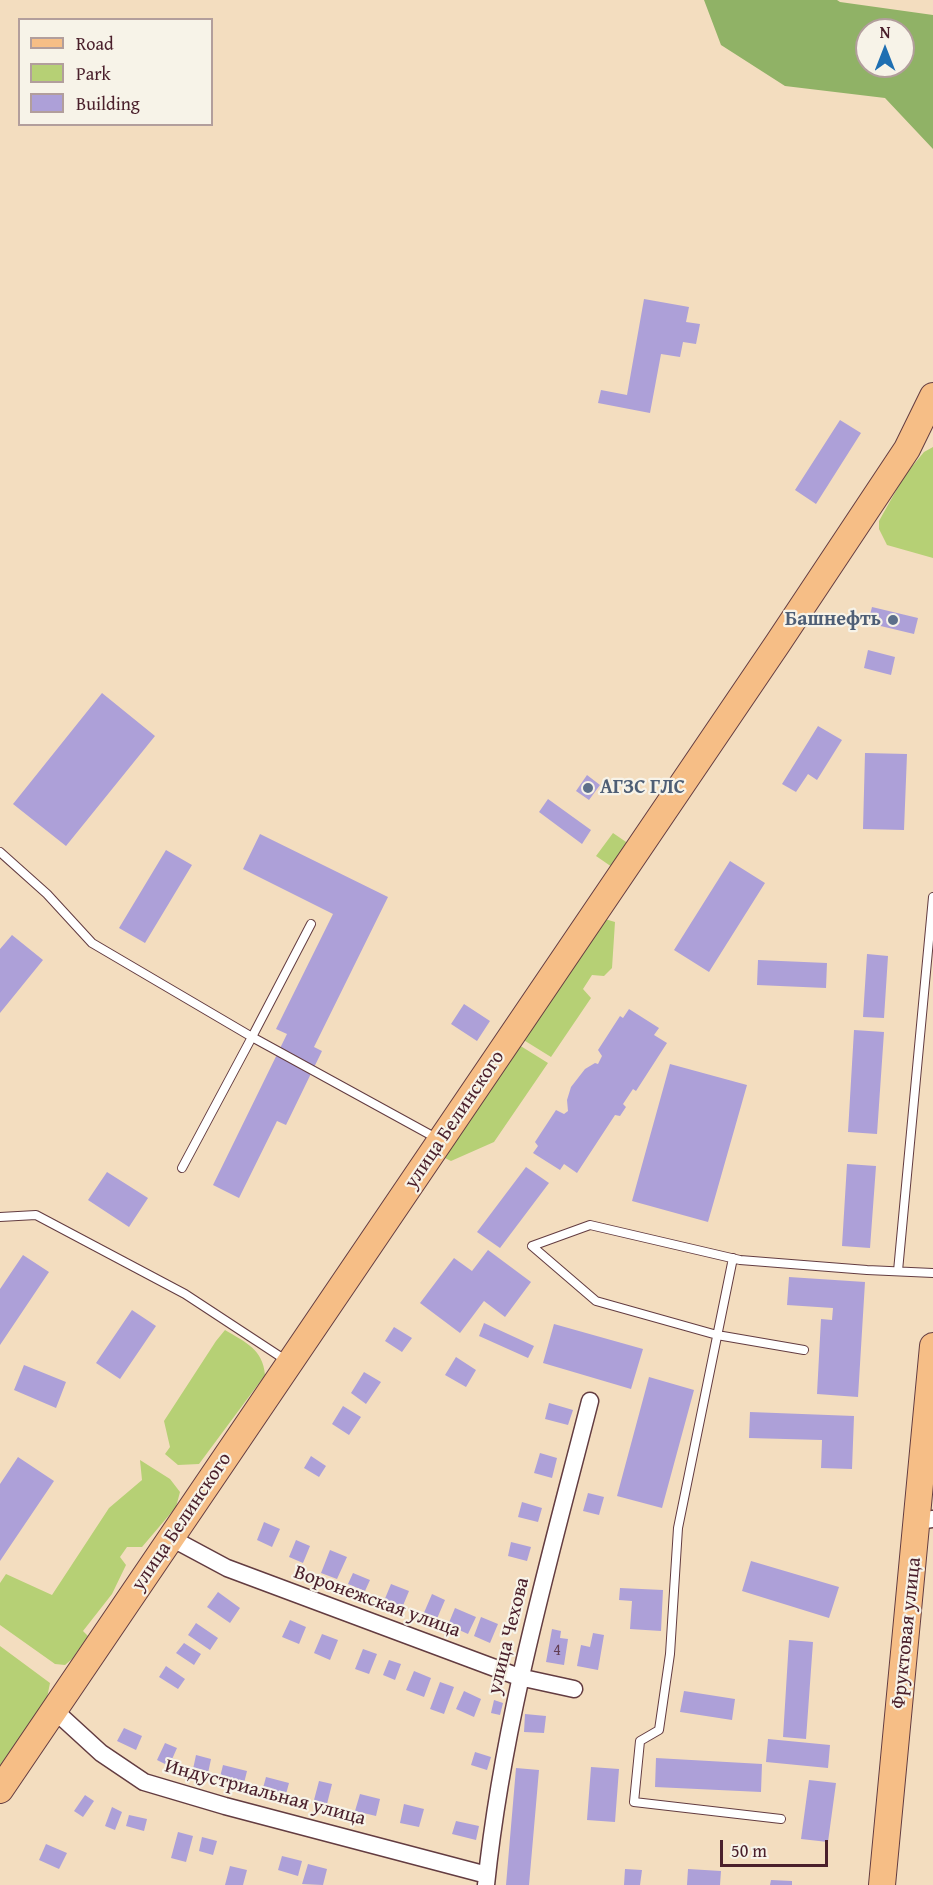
<!DOCTYPE html>
<html>
<head>
<meta charset="utf-8">
<style>
  body { margin:0 }
  #map { position:relative; width:933px; height:1885px; overflow:hidden; background:#f3ddbf; font-family:"Gentium Book Plus",serif }
  canvas { display:block }
  .legend { position:absolute; left:18px; top:18px; width:195px; height:108px; box-sizing:border-box; background:#f7f3e8; border:2px solid #b29e9c; margin:0; padding:8px 10px; list-style:none; font-size:18px; color:#4a1f2b }
  .legend li { display:flex; align-items:center; gap:12px; height:30px }
  .legend b { width:30px; border:2px solid #b29e9c }
  .north { position:absolute; left:855px; top:18px; width:60px; height:60px; box-sizing:border-box; background:#f7f3e8; border:2px solid #b29e9c; border-radius:50%; rotate:0deg; font-size:16px; font-weight:700; line-height:24px; text-align:center; color:#4a1f2b }
  .north::after { content:''; display:block; margin:auto; width:21px; height:27px; background:#1f6fb2; clip-path:polygon(50% 0,100% 100%,50% 72%,0 100%) }
  .scale { position:absolute; left:720px; top:1840px; width:108px; height:27px; box-sizing:border-box; border:3px solid #4a1f2b; border-top:0; padding-left:8px; font-size:18px; line-height:21px; white-space:nowrap; color:#4a1f2b; -webkit-text-stroke:4px #f7f3e8; paint-order:stroke }
</style>
</head>
<body>
<div id="map">
<canvas width="933" height="1885"></canvas>
<ul class="legend">
<li><b style="height:8px;background:#f6be86"></b>Road</li>
<li><b style="height:16px;background:#b6d075"></b>Park</li>
<li><b style="height:16px;background:#ada0d8"></b>Building</li>
</ul>
<div class="north">N</div>
<div class="scale">50 m</div>
</div>
<script>
const ctx = document.querySelector('canvas').getContext('2d');
ctx.lineJoin = 'round';
function fill(path, color) { ctx.fillStyle = color; ctx.fill(path, 'evenodd'); }
function trace(path, color, width, dash) { ctx.strokeStyle = color; ctx.lineWidth = width; ctx.lineCap = dash ? 'butt' : 'round'; ctx.setLineDash(dash || []); ctx.stroke(path); }
function write(font, color, halo, rows, align = 'center') {
  ctx.font = font + ' "Gentium Book Plus",serif'; ctx.lineWidth = 4.5; ctx.setLineDash([]); ctx.textBaseline = 'middle'; ctx.strokeStyle = halo; ctx.fillStyle = color; for (const [text, x, y, turn = 0] of rows) {
    ctx.save(); ctx.translate(x, y); ctx.rotate((+turn || 0) * Math.PI / 180); ctx.textAlign = isNaN(turn) ? turn : align; if (halo) ctx.strokeText(text, 0, 0); ctx.fillText(text, 0, 0); ctx.restore();
  }
}
const green = new Path2D(`
  M933,447V558L887,545L879,529V521L884,512L905,475L924,452Z
  M613,833L629,844L612,867L596,856Z
  M605,919L615,922L612,968L604,976L592,975L583,989L591,998L551,1057L522,1039Z
  M519,1045L548,1063L494,1142L451,1161L445,1158Z
  M225,1330C245,1342 263,1349 265,1375L199,1464L178,1465L165,1454L170,1447L164,1421L216,1341Z
  M140,1460L170,1479L180,1492L176,1507L142,1547H127L120,1557L126,1565L112,1594L83,1631L88,1636L72,1659L65,1665L55,1664L0,1625V1583L6,1574L52,1595L109,1508L142,1480Z
  M0,1646L50,1683L47,1698L0,1766Z`);
const forest = new Path2D(`
  M704,0H837L840,2L933,15V149L885,98L785,86L721,45ZM867,30H903V66H867Z`);
const building = new Path2D(`
  M644,299L689,307L686,322L700,324L696,344L683,342L680,357L661,354L650,413L598,403L601,390L627,395Z
  M840,420L861,433L816,504L795,490Z
  M872,607L918,618L914,634L868,623Z
  M868,650L895,657L891,675L864,668Z
  M102,693L155,736L66,846L13,804Z
  M818,726L842,740L817,780L808,774L796,792L782,784Z
  M865,753L907,754L904,830L863,829Z
  M587,775L600,785L589,800L576,791Z
  M548,799L591,830L582,844L539,812Z
  M260,834L388,897L314,1047L322,1051L286,1125L277,1121L239,1198L213,1185L287,1034L276,1029L333,914L243,869Z
  M166,850L192,865L145,943L119,928Z
  M730,861L765,883L709,972L674,950Z
  M12,935L43,960L0,1013V949Z
  M867,954L888,956L884,1018L863,1017Z
  M758,960L827,963L826,988L757,985Z
  M464,1004L490,1021L477,1041L451,1024Z
  M629,1009L659,1028L654,1035L667,1043L636,1091L633,1089L623,1104L626,1107L620,1116L615,1115L577,1173L564,1164L560,1170L533,1153L538,1146L535,1142L556,1110L564,1114L568,1111L567,1100L571,1087L585,1069L595,1063L598,1064L602,1056L598,1050L620,1016L623,1018Z
  M854,1030L884,1032L877,1134L848,1132Z
  M670,1064L747,1085L708,1222L632,1201Z
  M847,1164L876,1166L870,1248L842,1246Z
  M526,1167L549,1183L500,1248L477,1232Z
  M107,1172L148,1198L129,1227L88,1200Z
  M488,1250L531,1282L505,1317L484,1301L460,1333L420,1303L454,1258L472,1271Z
  M23,1255L49,1272L0,1345V1289Z
  M789,1277L865,1282L858,1397L817,1394L821,1319L832,1320L833,1308L787,1305Z
  M132,1310L156,1326L120,1379L96,1363Z
  M484,1323L534,1346L528,1358L479,1336Z
  M554,1324L643,1349L631,1389L543,1363Z
  M394,1327L412,1338L402,1352L385,1341Z
  M456,1357L476,1370L466,1387L445,1375Z
  M24,1365L66,1382L56,1408L14,1390Z
  M364,1372L381,1382L366,1404L351,1393Z
  M649,1377L694,1390L662,1508L617,1496Z
  M549,1403L573,1410L568,1425L545,1419Z
  M343,1406L361,1417L349,1435L332,1424Z
  M750,1412L854,1416L852,1469L821,1468L822,1440L749,1438Z
  M540,1453L557,1458L552,1478L534,1473Z
  M311,1456L326,1466L319,1477L304,1468Z
  M18,1457L54,1481L0,1561V1484Z
  M588,1493L604,1497L599,1515L583,1511Z
  M522,1502L542,1508L538,1522L518,1517Z
  M264,1522L280,1529L272,1547L257,1540Z
  M296,1540L310,1546L303,1563L289,1557Z
  M511,1542L531,1547L527,1561L508,1556Z
  M330,1550L347,1557L337,1579L321,1573Z
  M751,1561L839,1587L829,1618L742,1591Z
  M353,1573L370,1580L365,1591L348,1584Z
  M391,1584L409,1591L402,1608L384,1601Z
  M620,1588L663,1590L661,1631L630,1629L632,1601L619,1600Z
  M218,1592L240,1608L230,1623L207,1607Z
  M432,1594L445,1600L436,1621L423,1615Z
  M455,1608L476,1617L468,1634L448,1625Z
  M481,1617L498,1624L490,1643L474,1636Z
  M290,1620L306,1627L299,1644L282,1637Z
  M196,1623L218,1638L210,1650L188,1635Z
  M552,1629L561,1631L560,1638L568,1639L564,1665L546,1662Z
  M593,1633L604,1635L598,1670L577,1666L581,1645L590,1647Z
  M322,1634L338,1640L330,1660L314,1653Z
  M789,1640L813,1642L806,1739L783,1737Z
  M184,1643L201,1654L194,1665L176,1653Z
  M363,1649L377,1654L369,1674L355,1669Z
  M389,1660L401,1664L395,1680L383,1675Z
  M166,1666L185,1679L178,1689L159,1677Z
  M414,1671L431,1678L424,1697L406,1690Z
  M440,1682L454,1687L444,1714L430,1709Z
  M464,1691L481,1699L474,1717L456,1709Z
  M684,1691L735,1699L732,1720L680,1712Z
  M494,1700L503,1703L500,1715L491,1713Z
  M525,1714L546,1716L544,1733L524,1732Z
  M124,1728L142,1736L136,1750L117,1741Z
  M768,1739L830,1745L828,1768L766,1762Z
  M165,1743L177,1748L169,1766L157,1760Z
  M475,1752L491,1757L487,1770L471,1765Z
  M196,1755L211,1759L207,1778L192,1774Z
  M656,1758L762,1764L761,1792L655,1787Z
  M223,1765L247,1771L244,1783L220,1777Z
  M591,1767L619,1769L615,1822L587,1820Z
  M516,1768L539,1770L529,1885H506Z
  M266,1777L289,1783L286,1794L263,1788Z
  M809,1780L836,1783L828,1842L801,1839Z
  M319,1781L332,1784L327,1804L314,1800Z
  M360,1794L380,1799L376,1816L355,1811Z
  M85,1795L94,1801L83,1817L74,1811Z
  M404,1804L424,1809L419,1827L400,1823Z
  M112,1807L122,1812L115,1830L105,1826Z
  M129,1815L147,1819L144,1831L126,1826Z
  M456,1821L479,1826L476,1840L452,1834Z
  M178,1832L193,1836L186,1862L171,1858Z
  M202,1837L217,1841L213,1855L199,1851Z
  M46,1844L67,1853L59,1869L39,1860Z
  M282,1856L302,1861L298,1876L278,1870Z
  M308,1864L327,1869L323,1885L302,1884Z
  M230,1866L247,1870L243,1885H225Z
  M625,1869L642,1870L640,1885H624Z
  M688,1869L721,1871L720,1885H687Z
  M771,1880L792,1881V1885H770Z`);
const service = new Path2D(`
  M0,852L47,894L92,943L252,1037L182,1168
  M311,924L252,1037L438,1139
  M0,1217L36,1215L185,1294L287,1361
  M733,1258L678,1528L670,1654L659,1730L640,1741L634,1802L781,1819
  M898,1271L933,897
  M804,1350L717,1335L596,1301L532,1246L590,1225L740,1260L867,1270L933,1273`);
const minor = new Path2D(`
  M918,1521L933,1519
  M171,1538L227,1568L519,1677L574,1689
  M54,1710L101,1753L144,1782L225,1806L487,1875
  M486,1885C503,1720 549,1561 590,1401`);
const primary = new Path2D(`
  M0,1790L778,643L907,449L933,396
  M882,1885L933,1346`);
const markers = [
  [893,620,6,"#5c6f8a"],
  [588,788,6,"#5c6f8a"]
];
const numberNames = [
  ["4",557,1651]
];
const serviceNames = [
  ["Башнефть",881,620],
  ["АГЗС ГЛС",600,788,"left"]
];
const streetNames = [
  ["улица Белинского",455,1120,-56],
  ["улица Белинского",182,1522,-56],
  ["Воронежская улица",377,1602,20],
  ["Фруктовая улица",907,1633,-84],
  ["улица Чехова",509,1636,-76],
  ["Индустриальная улица",265,1793,15]
];
fill(green, '#b6d075');
fill(forest, '#90b266');
fill(building, '#ada0d8');
trace(service, '#633c41', 10);
trace(minor, '#633c41', 19);
trace(primary, '#633c41', 28);
trace(service, '#fff', 8);
trace(minor, '#fff', 16);
trace(primary, '#f6be86', 26);
for (const [x, y, r, color] of markers) { const dot = new Path2D(); dot.arc(x, y, r, 0, 2 * Math.PI); ctx.fillStyle = color; ctx.fill(dot); trace(dot, '#f7f3e8', 2); }
write('16px', '#633f56', null, numberNames);
write('bold 20px', '#4e5e75', '#f7f3e8', serviceNames, 'right');
write('20px', '#4a1f2b', '#f7f3e8', streetNames);
</script>
</body>
</html>
